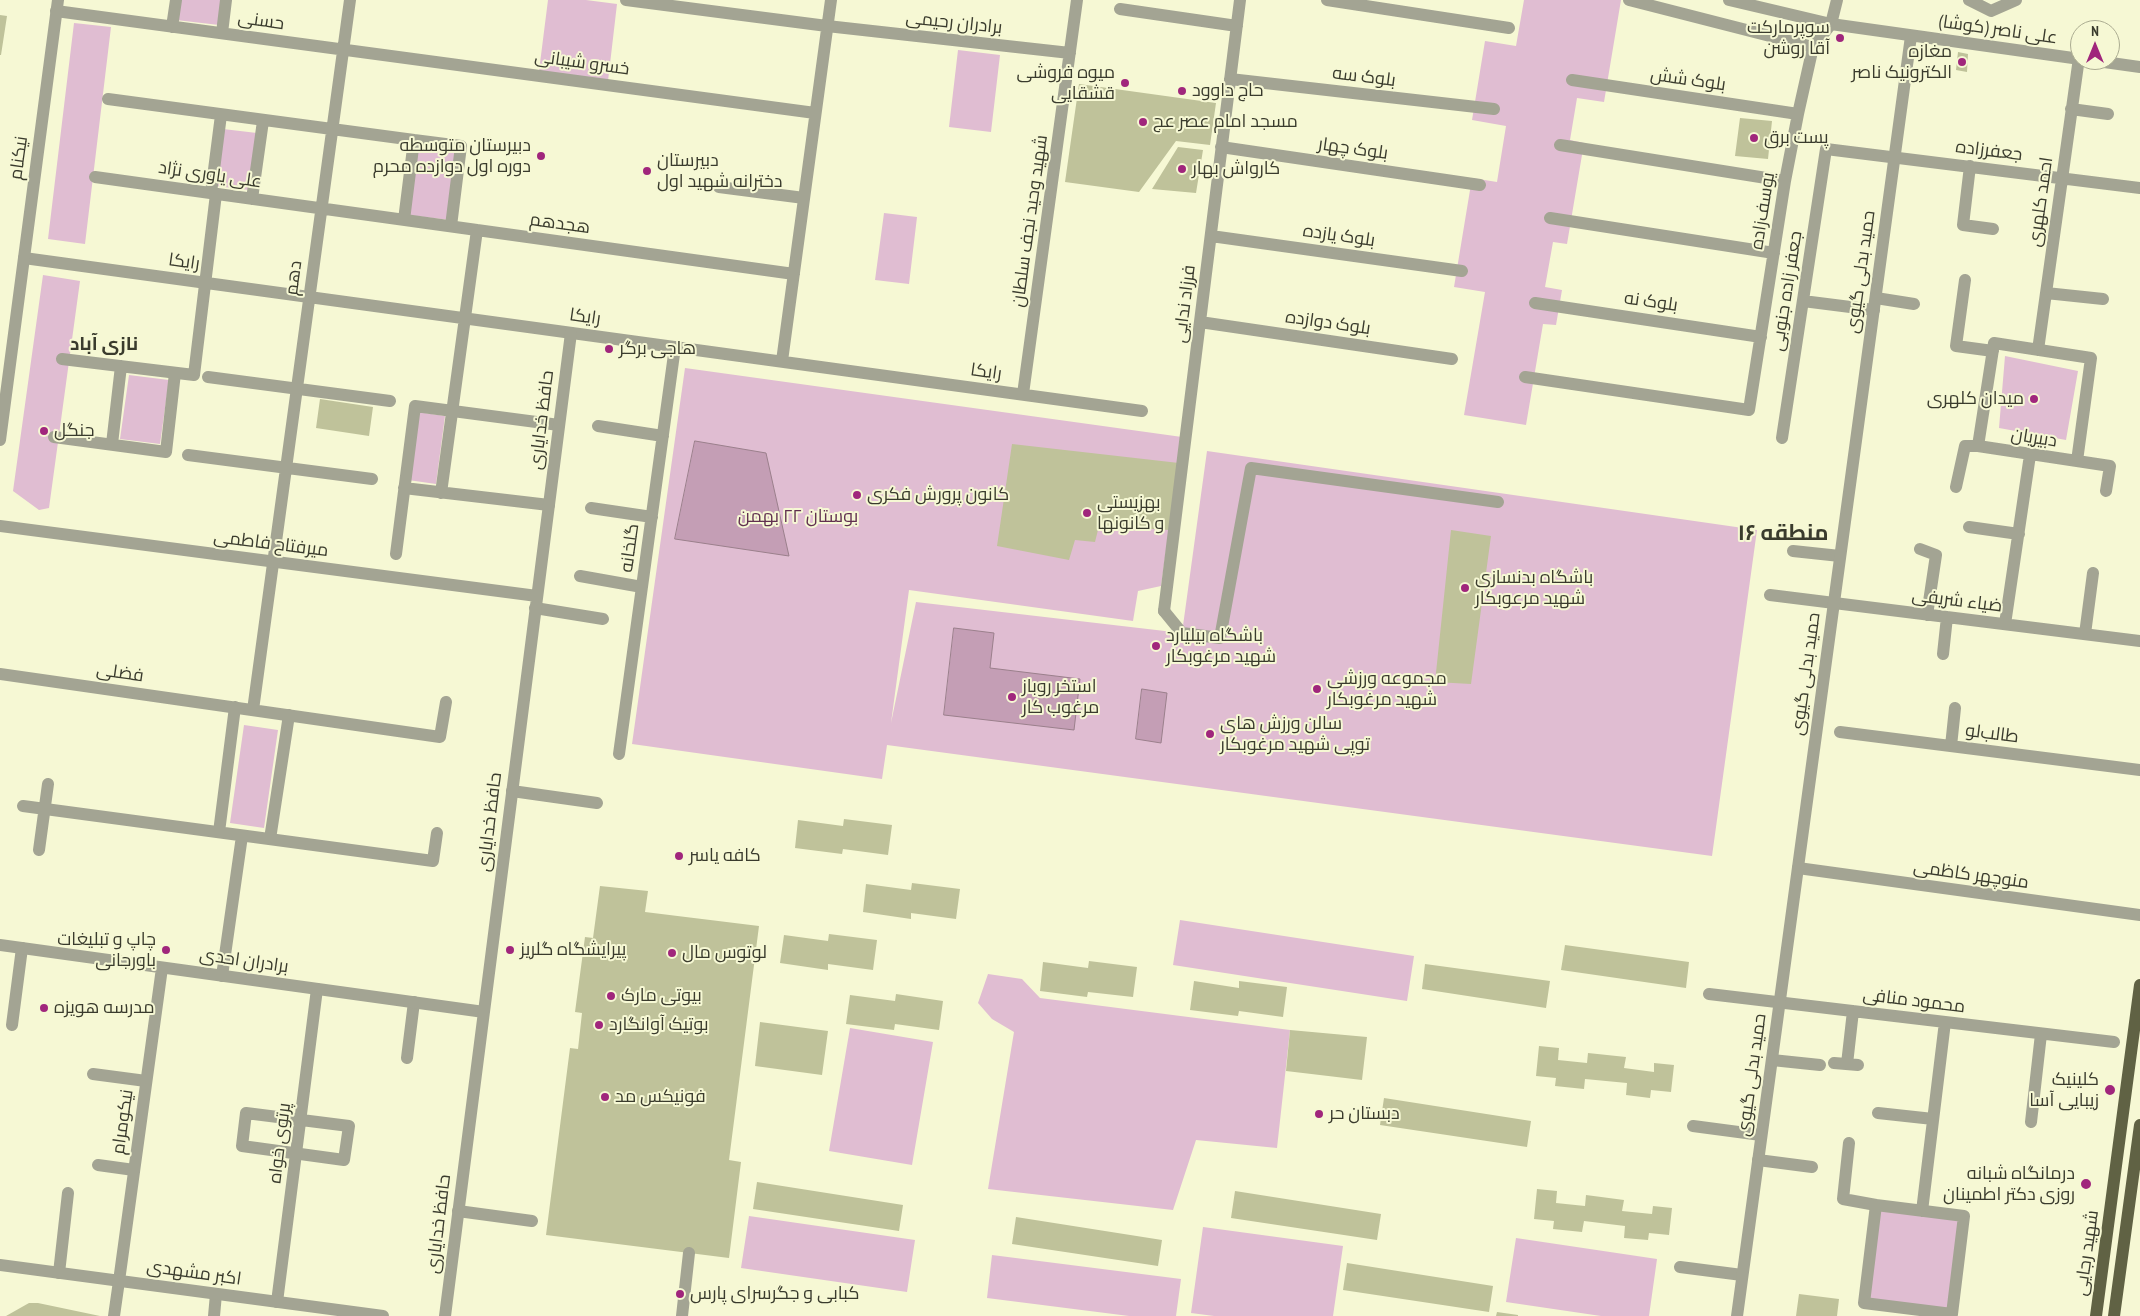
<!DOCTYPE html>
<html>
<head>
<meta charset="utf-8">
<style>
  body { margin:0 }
  #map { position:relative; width:2140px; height:1316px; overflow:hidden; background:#f6f8d4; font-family:"PT Sans Narrow",sans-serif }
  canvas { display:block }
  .north { position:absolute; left:2070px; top:20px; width:50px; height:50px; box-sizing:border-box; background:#f6f8d4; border:1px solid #abac91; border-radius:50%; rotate:0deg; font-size:14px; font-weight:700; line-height:20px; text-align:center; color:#3a3b2d }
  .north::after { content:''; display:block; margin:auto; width:18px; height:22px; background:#a0267c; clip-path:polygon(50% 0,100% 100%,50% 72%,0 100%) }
</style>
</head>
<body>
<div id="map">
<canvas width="2140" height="1316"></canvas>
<div class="north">N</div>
</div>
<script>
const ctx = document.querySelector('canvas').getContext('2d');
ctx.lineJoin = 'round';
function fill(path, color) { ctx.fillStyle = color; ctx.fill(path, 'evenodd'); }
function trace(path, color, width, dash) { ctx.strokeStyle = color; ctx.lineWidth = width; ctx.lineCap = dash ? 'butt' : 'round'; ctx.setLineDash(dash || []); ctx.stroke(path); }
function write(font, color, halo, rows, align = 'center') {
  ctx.font = font + ' "PT Sans Narrow",Cairo,sans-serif'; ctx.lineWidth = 4; ctx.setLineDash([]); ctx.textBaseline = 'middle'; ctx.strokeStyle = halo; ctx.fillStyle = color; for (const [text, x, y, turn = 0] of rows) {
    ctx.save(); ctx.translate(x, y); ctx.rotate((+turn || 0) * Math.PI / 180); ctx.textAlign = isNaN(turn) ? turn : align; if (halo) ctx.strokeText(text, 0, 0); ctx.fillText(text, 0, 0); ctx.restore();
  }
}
const green = new Path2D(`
  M179,0H222L219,25L176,20Z
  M548,0H586L617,4L608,81L539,71Z
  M1524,0H1621L1604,102L1577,98L1570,140L1584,143L1567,244L1553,242L1545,287L1562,290L1556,325L1543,324L1526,425L1464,415L1485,292L1454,287L1472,178L1497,182L1506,126L1472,120L1485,41L1516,46Z
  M74,23L111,27L85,244L48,239Z
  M958,50L1000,55L991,132L949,127Z
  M223,129L257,133L249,190L216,186Z
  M416,145L458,150L450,220L407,215Z
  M884,213L917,217L909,284L875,280Z
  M43,275L80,281L49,508L39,510L13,491Z
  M2005,356L2078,371L2066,440L1999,428Z
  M685,368L1182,437L1161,586L1138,591L1133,621L909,590L891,723L916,602L1182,633L1207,451L1757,530L1712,856L887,745L882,779L632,744Z
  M129,375L169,380L160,444L120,439Z
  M418,412L445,416L436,484L408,480Z
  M244,725L278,730L264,828L230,823Z
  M1180,920L1414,956L1407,1001L1173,965Z
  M988,974L1022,979L1040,998L1290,1030L1277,1148L1196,1140L1173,1210L988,1189L1014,1032L992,1019L978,1003Z
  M850,1028L933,1042L912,1165L829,1151Z
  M1878,1205L1966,1217L1952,1314L1864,1302Z
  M749,1216L915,1240L907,1292L741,1268Z
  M1203,1227L1343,1246L1333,1316H1214L1191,1313Z
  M1516,1238L1657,1259L1649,1316H1601L1506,1302Z
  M992,1255L1181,1279L1176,1316H1129L987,1298Z`);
const water = new Path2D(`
  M695,441L766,453L789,556L675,539Z
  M954,628L994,633L990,668L1080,679L1074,730L944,715Z
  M1142,689L1167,693L1161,743L1136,739Z`);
const building = new Path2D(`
  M0,15L7,16L1,55H0Z
  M1958,52L1968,54L1967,72L1956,70Z
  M1079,84L1216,103L1210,145L1176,141L1139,192L1065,182Z
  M1740,118L1772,121L1768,159L1735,156Z
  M1178,147L1203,150L1196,193L1152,189Z
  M320,399L373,407L369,436L316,428Z
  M1012,444L1179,463L1169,530L1099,526L1095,542L1075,540L1069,560L997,546Z
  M1451,530L1491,536L1471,684L1435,682Z
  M844,819L892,825L888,855L843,849L842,854L795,848L798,820L843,826Z
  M912,883L960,889L956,919L911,913V919L863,912L866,884L911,890Z
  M600,886L648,891L645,912L759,926L729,1160L741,1162L729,1258L546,1235L570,1048L578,1049L582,1013L575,1012L585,937L593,938Z
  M829,934L877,940L873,970L828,964V970L780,963L784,935L828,941Z
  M1565,945L1689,962L1686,988L1561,970Z
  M1089,961L1137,967L1133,997L1088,992L1087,997L1040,991L1043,962L1088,968Z
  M1425,964L1550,981L1546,1008L1422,989Z
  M1194,981L1239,988V981L1287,987L1283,1017L1239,1011L1238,1016L1190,1010Z
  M896,994L943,1001L939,1030L895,1024L894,1030L846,1024L850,995L895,1001Z
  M760,1022L828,1031L822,1075L755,1066Z
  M1290,1030L1367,1037L1362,1080L1286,1071Z
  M1539,1046L1559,1048L1558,1060L1587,1063L1588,1053L1626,1057L1624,1068L1654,1072V1063L1674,1065L1671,1092L1651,1090L1650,1098L1626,1095L1627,1083L1585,1079L1584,1089L1555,1086L1556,1078L1536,1076Z
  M1384,1098L1531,1121L1527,1147L1380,1125Z
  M757,1182L903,1205L899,1231L753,1209Z
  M1537,1189L1557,1191L1556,1203L1585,1206L1586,1195L1624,1200L1622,1211L1652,1214L1653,1206L1672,1208L1669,1235L1649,1233L1648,1240L1624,1238L1625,1226L1584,1221L1582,1232L1553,1229L1554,1221L1534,1219Z
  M1235,1191L1381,1214L1377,1240L1231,1218Z
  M1016,1217L1162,1240L1158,1266L1012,1244Z
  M1347,1263L1493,1286L1489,1312L1343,1290Z
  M1799,1294L1839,1299L1837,1316H1796Z
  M29,1303H38L100,1316H6Z
  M1497,1312L1518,1315V1316H1496Z`);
const pedestrian = new Path2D(`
  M1164,611L1182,633L1220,638L1251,468L1498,502
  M682,1316L689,1253`);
const minor = new Path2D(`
  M626,0L827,26L1070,53
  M1327,0L1509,28
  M1629,0L1813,47
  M1969,0L1991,11L2016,0
  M1120,9L1237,26
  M56,11L815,113
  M172,27L176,0
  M222,33L226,0
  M1230,79L1494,109
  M1572,80L1798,114
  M108,99L414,140
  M2071,109L2108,114
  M1560,145L1785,181
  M1221,147L1480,185
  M1970,166L1963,225L1993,229
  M95,177L794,274
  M719,187L804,198
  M211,193L221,115
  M252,199L263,121
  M1550,218L1774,253
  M404,220L414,140L461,146L451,226
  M1211,236L1462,271
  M24,258L1142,411
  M1965,280L1956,346L1993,351
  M2046,293L2103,299
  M1876,298L1914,304
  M1803,301L1874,310
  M1535,303L1761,337
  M1200,322L1452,359
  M1994,343L2091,358L2077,461L1978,446Z
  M2038,350L2079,58
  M62,359L194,375L216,194
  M782,361L831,0
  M208,377L390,401
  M1525,377L1749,410L1785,181L1798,114L1813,47L1831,24L1837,0
  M1023,394L1077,0
  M598,426L663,436
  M54,437L166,452L175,373
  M1782,438L1826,149L2140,188
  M112,444L121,366
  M188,455L372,479
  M2077,461L2110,466L2106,491
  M1956,487L1965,446H1978
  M404,488L549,505
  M441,493L477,230
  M591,508L652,517
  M1969,527L2019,534
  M1920,549L1936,555L1927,615
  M1793,551L1840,556
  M396,554L415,406L559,425
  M580,576L642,587
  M1770,595L2140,641
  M535,608L603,619
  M1164,611L1240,0
  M2005,624L2030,455
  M2085,634L2093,573
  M1943,654L1947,617
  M0,674L440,737L446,702
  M253,710L350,0
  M1840,732L2140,770
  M1951,746L1955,708
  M619,754L675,347
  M512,791L597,803
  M23,806L433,861L437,833
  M219,832L235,707
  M270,839L289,715
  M39,850L48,784
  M1798,868L2140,915
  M222,976L242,836
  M1709,994L2114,1042
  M12,1025L22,948
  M407,1058L414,1002
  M1772,1060L1820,1065
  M1834,1063L1858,1065L1847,1064L1853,1011
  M93,1074L146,1081
  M246,1113L349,1126L344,1160L242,1146Z
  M1878,1113L1933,1119
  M2031,1122L2041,1034
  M1693,1126L1761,1135
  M1849,1143L1843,1199L1876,1205
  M1758,1160L1812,1167
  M98,1165L134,1170
  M1876,1205L1964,1216L1952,1314L1864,1303Z
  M458,1211L532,1221
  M1922,1211L1945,1022
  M1680,1267L1742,1275
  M59,1273L68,1193
  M277,1302L317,989
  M114,1316L119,1281
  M214,1316L216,1294`);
const tertiary = new Path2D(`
  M1729,0L1831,24L2080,59
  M2090,60L2140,67
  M0,440L58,0
  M0,526L537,596
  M0,945L484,1012
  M0,1265L383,1316
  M119,1281L162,968
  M445,1316L571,333
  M1737,1316L1911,36`);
const primary = new Path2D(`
  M2096,1316L2140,985
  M2114,1316L2140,1125`);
const markers = [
  [1840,38,5,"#a0267c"],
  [1962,62,5,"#a0267c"],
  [1125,83,5,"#a0267c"],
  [1182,91,5,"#a0267c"],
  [1143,122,5,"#a0267c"],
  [1754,138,5,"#a0267c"],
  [541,156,5,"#a0267c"],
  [1182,169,5,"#a0267c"],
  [647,171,5,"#a0267c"],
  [609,349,5,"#a0267c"],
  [2034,399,5,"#a0267c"],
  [44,431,5,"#a0267c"],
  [857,495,5,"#a0267c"],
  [1087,513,5,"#a0267c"],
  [1465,588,5,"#a0267c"],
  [1156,646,5,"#a0267c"],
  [1317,689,5,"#a0267c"],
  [1012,697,5,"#a0267c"],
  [1210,734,5,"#a0267c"],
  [679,856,5,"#a0267c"],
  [166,950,5,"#a0267c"],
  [510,950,5,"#a0267c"],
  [672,953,5,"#a0267c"],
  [611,996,5,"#a0267c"],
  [44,1008,5,"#a0267c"],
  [599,1025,5,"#a0267c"],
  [2110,1090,6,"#a0267c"],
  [605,1097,5,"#a0267c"],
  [1319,1114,5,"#a0267c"],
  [2086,1184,6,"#a0267c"],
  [680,1294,5,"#a0267c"]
];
const streetNames = [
  ["حسنی",261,21,8],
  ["برادران رحیمی",954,23,6],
  ["علی ناصر (کوشا)",1998,30,8],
  ["خسرو شیبانی",582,63,8],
  ["بلوک سه",1364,77,7],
  ["بلوک شش",1688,80,8],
  ["بلوک چهار",1353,149,8],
  ["جعفرزاده",1989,151,7],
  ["نیکنام",19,158,-82],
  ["علی یاوری نژاد",210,175,8],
  ["احمد کلهری",2041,202,-82],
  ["یوسف‌زاده",1763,211,-81],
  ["شهید وحید نجف سلطان",1030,221,-82],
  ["هجدهم",560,224,8],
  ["بلوک یازده",1339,236,8],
  ["رایکا",184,262,8],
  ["حمید بدلی گیوی",1861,272,-82],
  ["دهم",294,278,-82],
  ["جعفر زاده جنوبی",1787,291,-81],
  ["بلوک نه",1651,302,8],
  ["فرزاد ندایی",1185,304,-83],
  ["رایکا",585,317,8],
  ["بلوک دوازده",1328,323,8],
  ["رایکا",986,372,8],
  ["حافظ خدایاری",542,420,-83],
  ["دبیریان",2034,438,9],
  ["میرفتاح فاطمی",271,544,7],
  ["گلخانه",630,548,-82],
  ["ضیاء شریفی",1957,601,7],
  ["فضلی",120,673,8],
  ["حمید بدلی گیوی",1806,674,-82],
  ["طالب‌لو",1992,734,7],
  ["حافظ خدایاری",490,822,-83],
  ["منوچهر کاظمی",1971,875,8],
  ["برادران احدی",244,961,8],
  ["محمود منافی",1914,1001,7],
  ["حمید بدلی گیوی",1752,1075,-82],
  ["نیکومرام",123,1122,-82],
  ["پرتوی خواه",280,1143,-83],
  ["حافظ خدایاری",439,1224,-83],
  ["شهید رجایی",2087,1253,-82],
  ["اکبر مشهدی",194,1273,8]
];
const poiNames = [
  ["سوپرمارکت",1830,28,"right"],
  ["آقا روشن",1830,49,"right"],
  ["مغازه",1952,52,"right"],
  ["الکترونیک ناصر",1952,73,"right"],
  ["میوه فروشی",1115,73,"right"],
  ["قشقایی",1115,94,"right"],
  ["حاج داوود",1192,91],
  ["مسجد امام عصر عج",1153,122],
  ["پست برق",1764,138],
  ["دبیرستان متوسطه",531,146,"right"],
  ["دوره اول دوازده محرم",531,167,"right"],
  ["دبيرستان",657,161],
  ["دخترانه شهید اول",657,182],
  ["کارواش بهار",1192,169],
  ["هاجی برگر",619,349],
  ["میدان کلهری",2024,399,"right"],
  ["جنگل",54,431],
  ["کانون پرورش فکری",867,495],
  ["بهزیستی",1097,503],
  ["و کانونها",1097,524],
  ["باشگاه بدنسازی",1475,578],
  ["شهید مرعوبکار",1475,599],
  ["باشگاه بیلیارد",1166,636],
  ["شهید مرغوبکار",1166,657],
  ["مجموعه ورزشی",1327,679],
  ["شهید مرغوبکار",1327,700],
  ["استخر روباز",1022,687],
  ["مرغوب کار",1022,708],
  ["سالن ورزش های",1220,724],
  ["توپی شهید مرغوبکار",1220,745],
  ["کافه یاسر",689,856],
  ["چاپ و تبلیغات",156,940,"right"],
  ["باورجانی",156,961,"right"],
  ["پیرایشگاه گلریز",520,950],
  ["لوتوس مال",682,953],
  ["بیوتی مارک",621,996],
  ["مدرسه هویزه",54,1008],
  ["بوتیک آوانگارد",609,1025],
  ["کلینیک",2099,1080,"right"],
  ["زیبایی آسا",2099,1101,"right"],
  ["فونیکس مد",615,1097],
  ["دبستان حر",1329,1114],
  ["درمانگاه شبانه",2075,1174,"right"],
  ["روزی دکتر اطمینان",2075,1195,"right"],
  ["کبابی و جگرسرای پارس",690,1294]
];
const parkNames = [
  ["بوستان ۲۲ بهمن",798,517]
];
const neighbourhoodNames = [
  ["نازی آباد",104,345]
];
const districtNames = [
  ["منطقه ۱۶",1783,534]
];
fill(green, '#e0bdd2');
fill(water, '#c49eb5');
trace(water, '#9b808c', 1);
fill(building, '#bfc29a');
trace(pedestrian, '#a3a493', 12);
trace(minor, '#a3a493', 12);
trace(tertiary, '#a3a493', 12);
trace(primary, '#606244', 12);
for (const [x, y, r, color] of markers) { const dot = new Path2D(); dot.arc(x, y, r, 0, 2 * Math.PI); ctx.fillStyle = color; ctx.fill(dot); trace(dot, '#f6f8d4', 2); }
write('18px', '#3a3b2d', '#f6f8d4', streetNames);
write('18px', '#3a3b2d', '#f6f8d4', poiNames, 'left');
write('18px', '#613050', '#f6f8d4', parkNames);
write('bold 19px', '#3a3b2d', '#f6f8d4', neighbourhoodNames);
write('bold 22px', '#3a3b2d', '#f6f8d4', districtNames);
</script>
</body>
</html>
